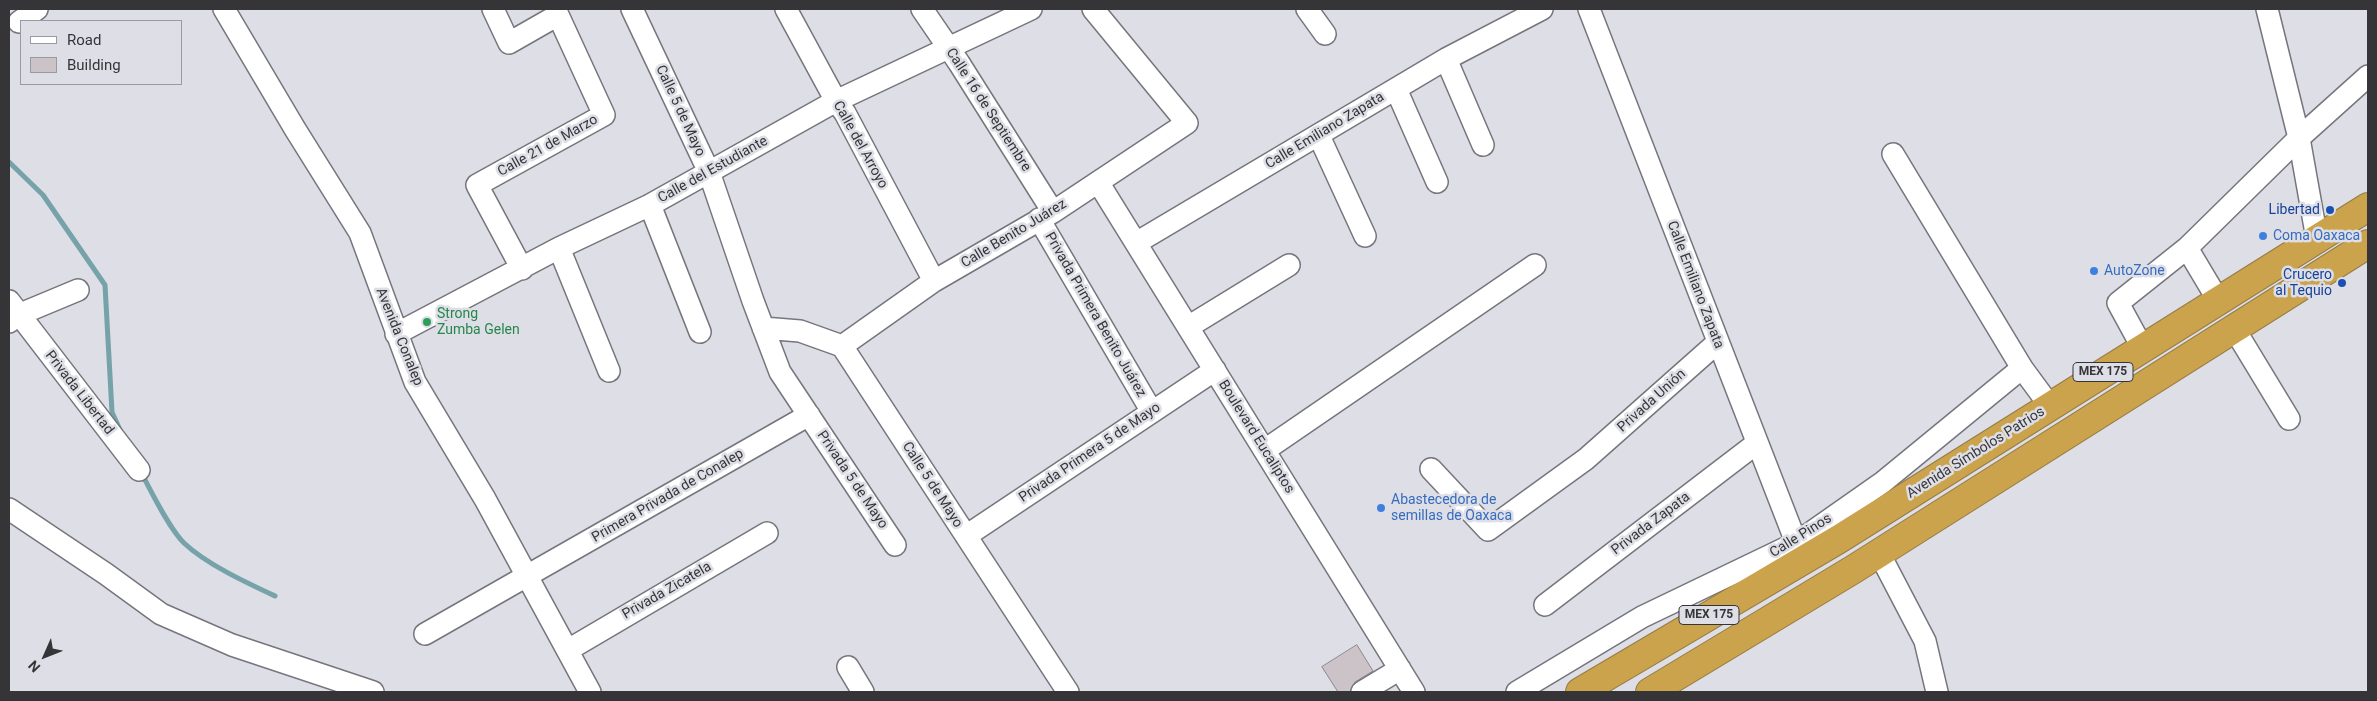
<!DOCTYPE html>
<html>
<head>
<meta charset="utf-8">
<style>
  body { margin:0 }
  #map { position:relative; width:2377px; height:701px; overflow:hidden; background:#dedee6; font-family:Roboto,sans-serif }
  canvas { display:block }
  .frame { position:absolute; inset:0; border:10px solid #353538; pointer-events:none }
  .legend { position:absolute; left:20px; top:20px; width:162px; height:65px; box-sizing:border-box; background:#dedee6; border:1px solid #9a9aa0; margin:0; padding:6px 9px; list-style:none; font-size:15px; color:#353538 }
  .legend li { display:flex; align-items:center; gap:10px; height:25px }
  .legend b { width:25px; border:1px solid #9a9aa0 }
  .north { position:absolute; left:20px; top:631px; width:50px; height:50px; -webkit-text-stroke:4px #dedee6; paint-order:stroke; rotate:226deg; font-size:14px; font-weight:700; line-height:20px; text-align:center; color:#353538 }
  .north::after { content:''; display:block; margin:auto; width:18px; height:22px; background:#353538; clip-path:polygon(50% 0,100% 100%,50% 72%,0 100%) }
</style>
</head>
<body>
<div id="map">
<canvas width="2377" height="701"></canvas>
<div class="frame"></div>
<ul class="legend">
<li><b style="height:6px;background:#fff"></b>Road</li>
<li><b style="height:14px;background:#ccc3c8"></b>Building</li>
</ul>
<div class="north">N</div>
</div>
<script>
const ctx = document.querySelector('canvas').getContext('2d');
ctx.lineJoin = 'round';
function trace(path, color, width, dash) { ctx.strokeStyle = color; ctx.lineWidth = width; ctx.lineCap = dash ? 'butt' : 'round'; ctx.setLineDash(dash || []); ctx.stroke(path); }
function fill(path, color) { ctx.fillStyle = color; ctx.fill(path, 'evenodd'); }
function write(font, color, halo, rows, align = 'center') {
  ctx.font = font + ' Roboto,sans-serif'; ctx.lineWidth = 5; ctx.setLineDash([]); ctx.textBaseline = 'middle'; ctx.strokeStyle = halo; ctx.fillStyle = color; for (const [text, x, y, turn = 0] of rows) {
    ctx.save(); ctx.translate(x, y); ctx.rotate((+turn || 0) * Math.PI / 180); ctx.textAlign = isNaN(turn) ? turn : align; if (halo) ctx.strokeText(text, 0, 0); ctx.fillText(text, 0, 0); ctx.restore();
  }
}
const stream = new Path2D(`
  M9,162L43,195L105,285L112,412L120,430
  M142,474C152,493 169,528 184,543C206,564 247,583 275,596`);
const building = new Path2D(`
  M1357,645L1373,671L1355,682L1350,692H1338L1322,667Z`);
const minor = new Path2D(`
  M224,9L295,129L360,233L415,382L485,499L590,692
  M493,9L509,43L558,15L604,115L477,185L522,269
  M632,9L709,172L753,301L780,372L895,545
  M786,9L836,101L845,113L934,281
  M922,9L959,63L1053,212
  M1307,9L1325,34
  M1589,9L1801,555
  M2267,9L2299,138L2317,239
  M19,22L37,9
  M1446,59L1483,145
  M1396,89L1437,182
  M1319,136L1365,236
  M1893,154L2022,368
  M1098,182L1414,692
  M650,205L700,332
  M1039,219L1152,412
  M1136,243L1446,59L1542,9
  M559,248L609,371
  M2187,248L2299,138L2368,76
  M9,301L139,470
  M9,322L18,315L78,290
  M1188,327L1289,265
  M763,328L800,331L842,346L1068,692
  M2235,330L2289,419
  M396,334L559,248L650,205L836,101L1031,9
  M842,346L934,281L1053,212L1187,123L1093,9
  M2142,347L2118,303L2187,248L2218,300
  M1265,450L1535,265
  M1431,469L1488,530L1586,459L1718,342
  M9,509L106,574L161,614L232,645L373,692
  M966,536L1215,370
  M1879,553L1925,641L1937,692
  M1545,605L1757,443
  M425,634L809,415
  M568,650L767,533
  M848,667L863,692
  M1362,692L1400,669
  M1517,692L1642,617L1796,543L1883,482L2022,368L2050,406`);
const highway = new Path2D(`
  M1580,692L1839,539L2368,207
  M1650,692L1854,569L2368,244`);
const markers = [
  [2330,210,5,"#1a4fb4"],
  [2263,236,5,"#3f7fe0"],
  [2094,271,5,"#3f7fe0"],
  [2342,283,5,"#1a4fb4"],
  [427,322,5,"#2e9e5b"],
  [1381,508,5,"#3f7fe0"]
];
const shields = [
  [2103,372,60],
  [1709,615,60]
];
const shieldNames = [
  ["MEX 175",2103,372],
  ["MEX 175",1709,615]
];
const streetNames = [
  ["Calle 16 de Septiembre",988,110,57],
  ["Calle 5 de Mayo",680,111,65],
  ["Calle Emiliano Zapata",1325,131,-31],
  ["Calle del Arroyo",860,145,61],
  ["Calle 21 de Marzo",548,146,-29],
  ["Calle del Estudiante",713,170,-29],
  ["Calle Benito Juárez",1014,234,-31],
  ["Calle Emiliano Zapata",1695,285,69],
  ["Privada Primera Benito Juárez",1095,315,60],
  ["Avenida Conalep",399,337,68],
  ["Privada Libertad",79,393,52],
  ["Privada Unión",1652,401,-42],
  ["Boulevard Eucaliptos",1256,437,58],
  ["Privada Primera 5 de Mayo",1090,453,-34],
  ["Avenida Símbolos Patrios",1976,453,-32],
  ["Privada 5 de Mayo",852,480,56],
  ["Calle 5 de Mayo",932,485,57],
  ["Primera Privada de Conalep",668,496,-30],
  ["Privada Zapata",1651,524,-37],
  ["Calle Pinos",1801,536,-32],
  ["Privada Zicatela",667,591,-30]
];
const transitNames = [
  ["Libertad",2320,210],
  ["Crucero",2332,275],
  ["al Tequio",2332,291]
];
const shopNames = [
  ["Coma Oaxaca",2273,236],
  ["AutoZone",2104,271],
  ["Abastecedora de",1391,500],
  ["semillas de Oaxaca",1391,516]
];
const leisureNames = [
  ["Strong",437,314],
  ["Zumba Gelen",437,330]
];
trace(stream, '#76a2a9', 5);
fill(building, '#ccc3c8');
trace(building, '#8e868a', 1);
trace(minor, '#76757d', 24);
trace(highway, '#967c45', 30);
trace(minor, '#fff', 21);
trace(highway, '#cba34c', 28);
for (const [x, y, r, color] of markers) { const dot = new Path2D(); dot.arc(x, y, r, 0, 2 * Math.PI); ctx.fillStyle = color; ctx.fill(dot); trace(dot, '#dedee6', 2); }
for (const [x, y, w] of shields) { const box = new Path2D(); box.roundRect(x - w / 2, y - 9.5, w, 19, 4); ctx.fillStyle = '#dedee6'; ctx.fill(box); trace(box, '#353538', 1); }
write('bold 12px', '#353538', null, shieldNames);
write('14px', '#353538', '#dedee6', streetNames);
write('14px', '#164399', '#dedee6', transitNames, 'right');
write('14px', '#366cbe', '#dedee6', shopNames, 'left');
write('14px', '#27864d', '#dedee6', leisureNames, 'left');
</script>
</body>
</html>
